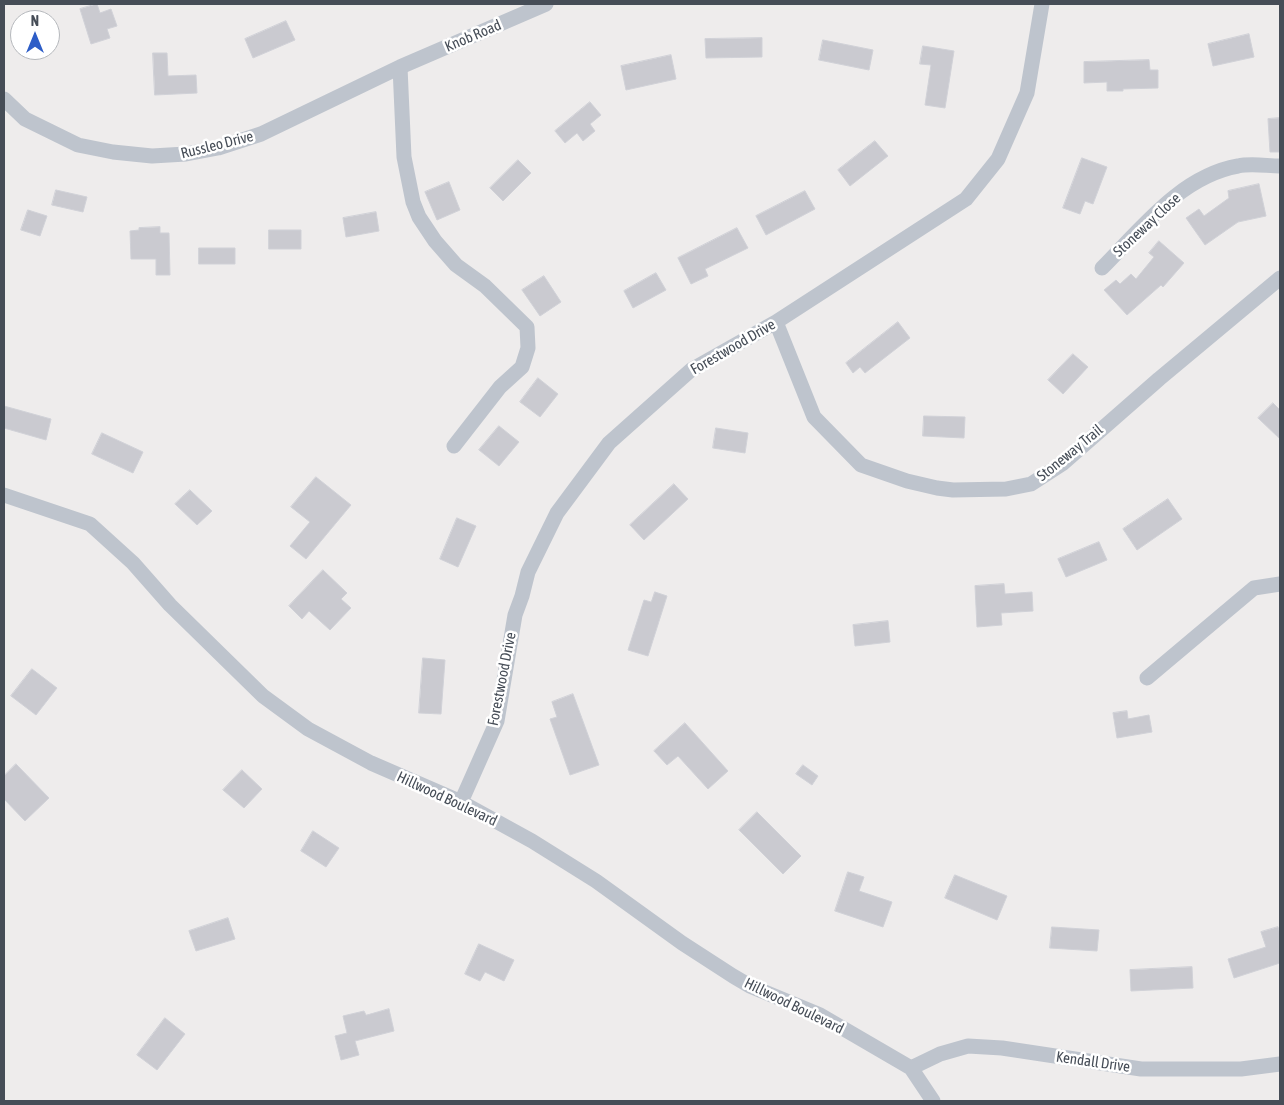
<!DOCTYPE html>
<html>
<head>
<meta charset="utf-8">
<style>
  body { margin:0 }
  #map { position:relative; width:1284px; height:1105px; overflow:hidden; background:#eeecec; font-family:"Asap Condensed",sans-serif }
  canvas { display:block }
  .frame { position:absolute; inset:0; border:5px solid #464d57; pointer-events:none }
  .north { position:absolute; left:10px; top:10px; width:50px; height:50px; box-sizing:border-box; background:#fff; border:1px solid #b5b8bc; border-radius:50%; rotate:0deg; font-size:14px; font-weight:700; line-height:20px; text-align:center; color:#464d57 }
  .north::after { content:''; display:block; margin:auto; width:18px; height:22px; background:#2d5dc7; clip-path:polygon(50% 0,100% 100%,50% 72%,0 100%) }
</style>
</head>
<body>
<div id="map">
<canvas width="1284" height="1105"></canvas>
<div class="frame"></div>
<div class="north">N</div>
</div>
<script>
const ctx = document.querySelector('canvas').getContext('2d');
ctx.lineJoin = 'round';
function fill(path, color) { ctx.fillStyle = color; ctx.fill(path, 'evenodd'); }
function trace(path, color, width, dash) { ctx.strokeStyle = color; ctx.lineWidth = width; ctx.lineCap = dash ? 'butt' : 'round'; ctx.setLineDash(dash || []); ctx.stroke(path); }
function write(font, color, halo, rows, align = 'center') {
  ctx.font = font + ' "Asap Condensed",sans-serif'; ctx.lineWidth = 5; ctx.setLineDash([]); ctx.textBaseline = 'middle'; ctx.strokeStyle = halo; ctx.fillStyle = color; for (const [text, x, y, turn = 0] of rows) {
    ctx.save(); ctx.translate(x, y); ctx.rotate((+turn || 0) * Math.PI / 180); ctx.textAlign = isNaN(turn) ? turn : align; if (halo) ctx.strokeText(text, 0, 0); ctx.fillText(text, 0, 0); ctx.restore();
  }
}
const building = new Path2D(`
  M97,4L100,13L111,9L117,26L107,29L110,38L91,44L80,9Z
  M286,21L295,40L253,58L245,39Z
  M1249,34L1254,57L1213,66L1208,44Z
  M762,38V57L706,58L705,39Z
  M823,40L873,50L869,70L819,60Z
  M923,46L954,51L945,108L925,105L931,65L920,64Z
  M153,53H167L168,76L196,75L197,93L155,95Z
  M671,55L676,79L626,90L621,66Z
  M1149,60L1150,70H1158V88L1123,89V91H1107V82L1084,83V62Z
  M590,102L601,115L590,124L595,131L583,141L577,133L565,143L555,131Z
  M1280,118V152H1270L1268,119Z
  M875,141L888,156L850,186L838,170Z
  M1082,158L1107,167L1093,204L1085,201L1080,214L1063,208Z
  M518,160L531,173L503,201L490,188Z
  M449,182L460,210L437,220L425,192Z
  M1259,184L1266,216L1238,222L1205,245L1186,218L1199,209L1204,216L1229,198L1228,191Z
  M56,190L87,197L83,212L52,205Z
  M805,191L815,209L766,235L756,216Z
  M28,210L47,216L40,236L21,230Z
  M376,212L379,231L346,237L343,218Z
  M160,227V233H169L170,275H156V259H131L130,231L139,230V228Z
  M737,228L748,248L705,269L708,276L691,284L678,258Z
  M269,230H301V249H269Z
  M1159,241L1184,263L1163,287L1161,285L1127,315L1104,290L1116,280L1120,284L1131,274L1136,279L1154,257L1149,253Z
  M199,248H235V264H199Z
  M656,273L666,290L633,308L624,291Z
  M544,276L561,302L540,316L522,290Z
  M898,322L910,338L865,373L860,367L853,373L846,363Z
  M1073,354L1088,367L1063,394L1048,380Z
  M538,378L558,394L540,417L520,402Z
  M1273,403L1280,410V439L1258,418Z
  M4,406L51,419L46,440L4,428Z
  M924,416L965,417L964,438L923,436Z
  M499,426L519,442L499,466L479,450Z
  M716,428L748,433L745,453L713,448Z
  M102,433L143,452L133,473L92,454Z
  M316,477L351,505L306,559L290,546L310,522L291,507Z
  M674,484L688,499L644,540L630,525Z
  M190,490L212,511L197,525L175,504Z
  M1168,499L1182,519L1137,550L1123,529Z
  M457,518L476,526L458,567L440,559Z
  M1099,542L1107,560L1066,577L1058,559Z
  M323,570L347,593L341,599L351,608L330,630L309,611L302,619L289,606Z
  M1004,584L1005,594L1032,592L1033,611L1001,613L1002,625L977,627L975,586Z
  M655,592L667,596L648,656L628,650L644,600L651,602Z
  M888,621L890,642L855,646L853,625Z
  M423,658L445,660L441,714L419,713Z
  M32,669L57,688L36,715L11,696Z
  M573,694L599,765L570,775L550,719L557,717L552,702Z
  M1127,711L1128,719L1149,715L1152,732L1117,738L1113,713Z
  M685,723L728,771L708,789L678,756L667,765L654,751Z
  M16,764L49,798L25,821L4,799V776Z
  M803,765L818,776L812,785L796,774Z
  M242,770L262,789L244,808L223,790Z
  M757,812L801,856L783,874L739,830Z
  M313,831L339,848L326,867L301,851Z
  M848,872L864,877L859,891L892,902L883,927L835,911Z
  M955,875L1007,896L997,920L945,898Z
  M228,918L235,939L196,951L189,931Z
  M1052,927L1099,930L1097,951L1050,948Z
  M1278,927L1280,934V963L1234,978L1228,959L1266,947L1261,932Z
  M479,944L514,960L504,981L485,972L480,981L465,974Z
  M1192,967L1193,988L1131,991L1130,970Z
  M389,1009L394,1031L355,1041L359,1055L341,1060L335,1036L347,1033L343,1016L364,1011L366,1015Z
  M165,1018L185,1034L157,1070L137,1055Z`);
const minor = new Path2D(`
  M400,67L404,157L413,202L419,217L435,241L456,265L485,286L527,327L528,348L522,367L500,387L454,446
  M4,99L25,119L78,145L113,152L152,156L186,154L218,148L261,134L400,67L546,4
  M1102,268C1141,229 1181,176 1238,166C1251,163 1267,166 1280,166
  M776,322L814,417L861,465L907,481L937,488L953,490L1006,489L1031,484L1062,464L1159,379L1280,278
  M4,495L90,524L133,563L170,605L263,696L308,729L371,763L461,802L532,841L596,881L682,943L733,976L750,986L820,1015L911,1068L933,1101
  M1147,678L1254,588L1280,584
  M461,802L497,721L515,615L522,596L528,572L557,513L609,443L691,370L776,322L966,199L998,159L1027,93L1042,4
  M911,1068L940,1054L968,1046L1002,1048L1141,1069H1241L1280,1064`);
const streetNames = [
  ["Knob Road",473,36,-23],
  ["Russleo Drive",217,145,-14],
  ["Stoneway Close",1147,225,-43],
  ["Forestwood Drive",733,347,-30],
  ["Stoneway Trail",1070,453,-39],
  ["Forestwood Drive",502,679,-79],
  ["Hillwood Boulevard",447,799,25],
  ["Hillwood Boulevard",794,1006,26],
  ["Kendall Drive",1093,1062,8]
];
fill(building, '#cacad0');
trace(building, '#d0d1d7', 1);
trace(minor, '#bec4cd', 15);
write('15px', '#464d57', '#fff', streetNames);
</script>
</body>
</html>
